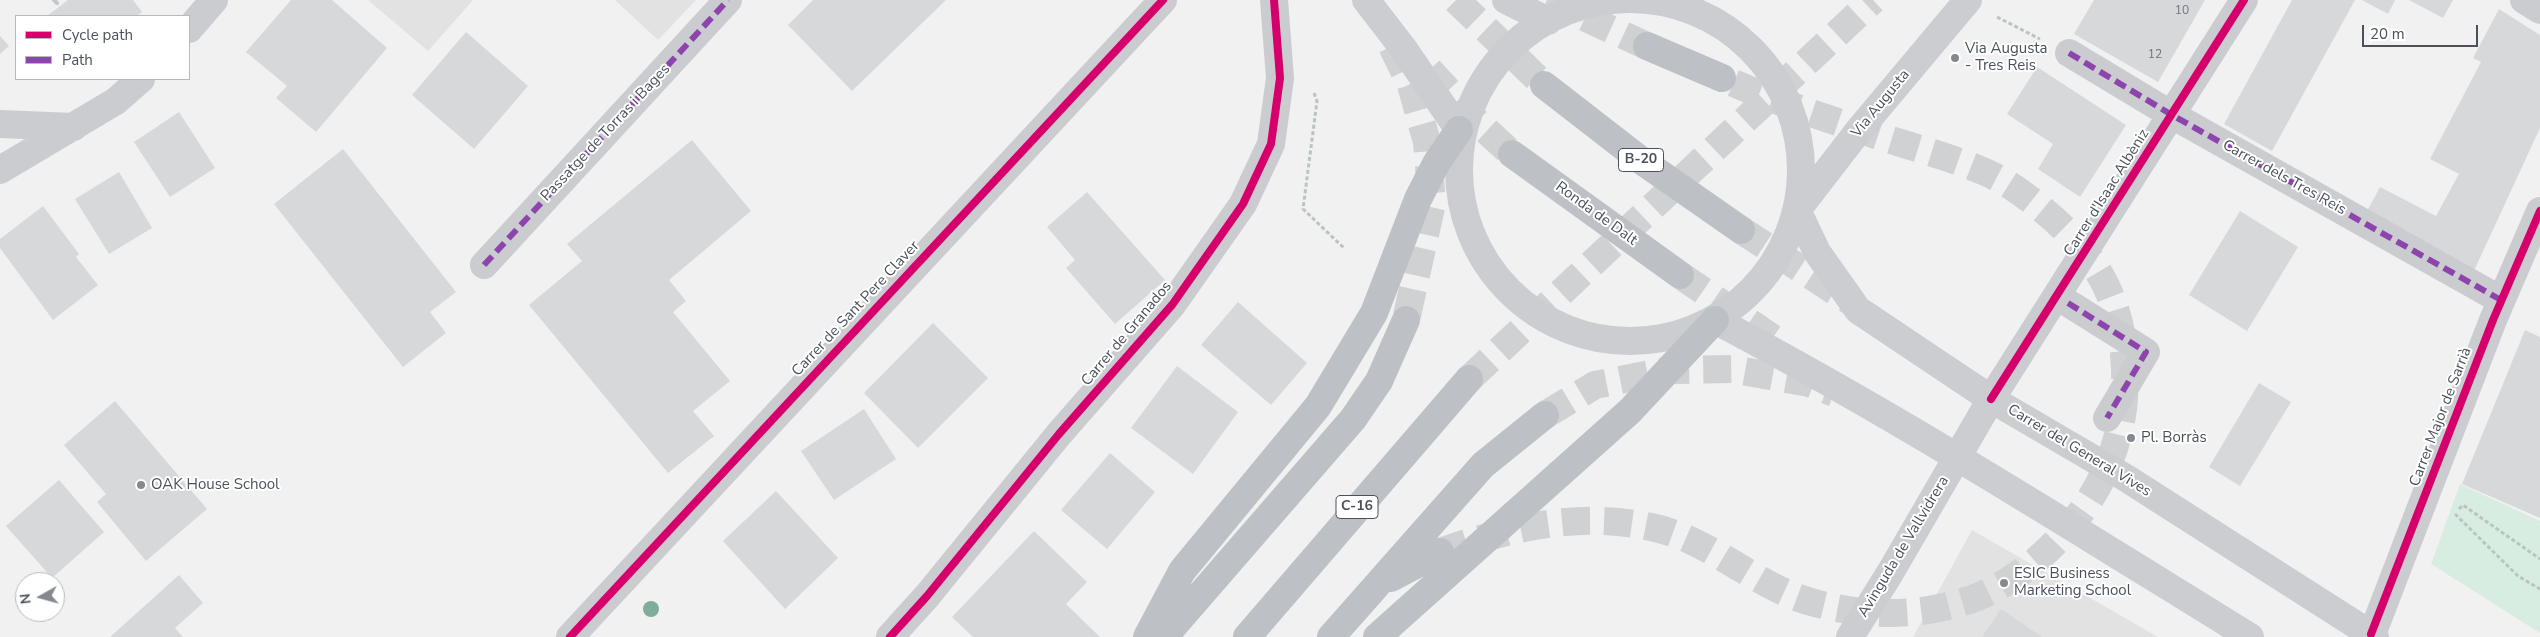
<!DOCTYPE html>
<html>
<head>
<meta charset="utf-8">
<style>
  body { margin:0 }
  #map { position:relative; width:2540px; height:637px; overflow:hidden; background:#f1f1f1; font-family:"Nunito Sans",sans-serif }
  canvas { display:block }
  .legend { position:absolute; left:15px; top:15px; width:175px; height:65px; box-sizing:border-box; background:#fff; border:1px solid #b7b9bd; margin:0; padding:6px 9px; list-style:none; font-size:15px; color:#4a515b }
  .legend li { display:flex; align-items:center; gap:10px; height:25px }
  .legend b { width:25px; border:1px solid #b7b9bd }
  .north { position:absolute; left:15px; top:572px; width:50px; height:50px; box-sizing:border-box; background:#fff; border:1px solid #b7b9bd; border-radius:50%; rotate:263deg; font-size:14px; font-weight:700; line-height:20px; text-align:center; color:#4a515b }
  .north::after { content:''; display:block; margin:auto; width:18px; height:22px; background:#848990; clip-path:polygon(50% 0,100% 100%,50% 72%,0 100%) }
  .scale { position:absolute; left:2362px; top:25px; width:116px; height:22px; box-sizing:border-box; border:2px solid #4a515b; border-top:0; padding-left:6px; font-size:15px; line-height:18px; white-space:nowrap; color:#4a515b; -webkit-text-stroke:4px #fff; paint-order:stroke }
</style>
</head>
<body>
<div id="map">
<canvas width="2540" height="637"></canvas>
<ul class="legend">
<li><b style="height:6px;background:#d6006c"></b>Cycle path</li>
<li><b style="height:6px;background:#8e44ad"></b>Path</li>
</ul>
<div class="north">N</div>
<div class="scale">20 m</div>
</div>
<script>
const ctx = document.querySelector('canvas').getContext('2d');
ctx.lineJoin = 'round';
function fill(path, color) { ctx.fillStyle = color; ctx.fill(path, 'evenodd'); }
function trace(path, color, width, dash) { ctx.strokeStyle = color; ctx.lineWidth = width; ctx.lineCap = dash ? 'butt' : 'round'; ctx.setLineDash(dash || []); ctx.stroke(path); }
function write(font, color, halo, rows, align = 'center') {
  ctx.font = font + ' "Nunito Sans",sans-serif'; ctx.lineWidth = 4; ctx.setLineDash([]); ctx.textBaseline = 'middle'; ctx.strokeStyle = halo; ctx.fillStyle = color; for (const [text, x, y, turn = 0] of rows) {
    ctx.save(); ctx.translate(x, y); ctx.rotate((+turn || 0) * Math.PI / 180); ctx.textAlign = isNaN(turn) ? turn : align; if (halo) ctx.strokeText(text, 0, 0); ctx.fillText(text, 0, 0); ctx.restore();
  }
}
const education = new Path2D(`
  M368,0H473L428,51Z
  M615,0H696L658,40Z
  M1972,530L2158,637H1913Z`);
const green = new Path2D(`
  M2460,484L2540,521V633L2431,564Z`);
const building = new Path2D(`
  M68,0H133L142,12L137,16H47Z
  M291,0H332L387,48L316,132L276,98L287,86L246,52Z
  M813,0H946L852,91L788,25Z
  M2094,0H2205L2158,82L2074,34Z
  M2292,0H2355L2272,151L2224,124Z
  M2362,0H2395L2388,14Z
  M2409,0H2453L2443,18Z
  M2499,9L2540,35V128L2473,273L2365,215L2380,187L2436,216L2459,174L2430,159L2481,62L2473,58Z
  M466,32L528,86L474,149L412,95Z
  M0,36L9,46L0,54Z
  M2037,67L2126,125L2080,197L2038,169L2053,144L2007,114Z
  M179,112L215,168L170,197L134,142Z
  M692,140L751,211L669,280L686,301L673,312L730,381L693,411L714,436L668,473L529,305L582,261L567,244Z
  M343,149L456,292L430,312L446,333L403,367L274,204Z
  M119,172L152,228L109,254L75,199Z
  M1087,192L1165,280L1115,324L1066,268L1075,260L1047,227Z
  M43,206L79,254L76,257L98,285L53,320L0,248V239Z
  M2240,211L2298,247L2247,331L2189,295Z
  M1238,302L1307,363L1271,405L1201,345Z
  M933,323L988,378L918,448L864,393Z
  M2525,330L2540,337V518L2462,484Z
  M1177,366L1238,412L1193,474L1131,428Z
  M2259,383L2291,402L2240,486L2209,467Z
  M115,401L207,509L146,561L97,502L106,494L64,445Z
  M864,409L896,459L834,500L801,451Z
  M1110,453L1155,492L1107,549L1061,510Z
  M59,480L104,532L52,578L6,526Z
  M776,491L838,558L785,609L723,541Z
  M1034,531L1087,582L1066,604L1100,637H973L952,617Z
  M179,575L203,603L175,628L183,637H110Z
  M2001,609L2042,637H1982Z`);
const highwayTunnel = new Path2D(`
  M1456,0L1544,85
  M1547,0L1647,46
  M1392,46L1411,85L1427,142L1432,203L1406,320
  M1429,70L1478,123L1512,154
  M1741,230L1853,303
  M1680,275L1781,344
  M1469,379L1873,0
  M1545,415L1595,385L1671,370L1732,369L1809,383L1834,393
  M1440,552C1509,528 1578,511 1651,527C1711,539 1756,588 1815,603C1867,617 1921,617 1972,599C1994,591 2014,578 2032,564C2092,514 2127,450 2125,371C2123,301 2097,254 2043,210C2025,195 2006,181 1985,172C1949,156 1910,147 1873,134C1822,117 1771,100 1722,78`);
const path = new Path2D(`
  M1997,17L2040,39
  M1314,93L1317,101L1303,209L1344,248
  M2459,509L2463,505L2540,559
  M2455,514L2518,576L2540,589`);
const street = new Path2D(`
  M2524,0L2540,10
  M189,29L214,0
  M2069,53L2172,115L2501,300
  M0,124L74,127
  M0,170L116,101L141,79
  M484,265L728,0
  M2068,303L2146,352L2107,418
  M1991,399L2244,0
  M570,637L1163,0
  M890,637L927,596L1059,434L1172,305L1243,204L1271,144L1280,78L1274,0
  M2371,637L2493,320L2540,211`);
const secondary = new Path2D(`
  M1459 170a171 171 0 1 1 342 0a171 171 0 1 1-342 0Z
  M1366,0L1403,48L1459,130
  M1506,0L1548,21
  M1798,209L1859,130L1968,0
  M1797,210L1817,252L1858,310L1991,399L2126,478L2375,637
  M1715,320C1899,417 2073,528 2250,637
  M1850,637L1890,573L1991,399`);
const highway = new Path2D(`
  M1647,46L1722,78
  M1544,85L1642,161L1741,230
  M1512,154L1680,275
  M1391,578L1440,552
  M1147,637L1182,571L1318,406L1374,313L1418,199L1437,162L1459,130
  M1164,637L1353,419L1379,381L1406,320
  M1247,637L1469,379
  M1331,637L1483,465L1545,415
  M1377,637L1630,411L1715,320`);
const rail = new Path2D(`
  M54,0L57,3`);
const quiet = new Path2D(`
  M2069,53L2172,115L2501,300
  M484,265L728,0
  M2068,303L2146,352L2107,418`);
const cycleway = new Path2D(`
  M1991,399L2244,0
  M2371,634L2493,320L2540,211
  M570,637L1163,0
  M890,637L927,596L1059,434L1172,305L1243,204L1271,144L1280,78L1274,0`);
const trees = [
  [651,609]
];
const markers = [
  [1955,58,5,"#848990"],
  [2131,438,5,"#848990"],
  [141,485,5,"#848990"],
  [2004,583,5,"#848990"]
];
const numberNames = [
  ["10",2182,11],
  ["12",2155,55]
];
const shields = [
  [1641,160,45],
  [1357,507,42]
];
const shieldNames = [
  ["B-20",1641,160],
  ["C-16",1357,507]
];
const poiNames = [
  ["Via Augusta",1965,49],
  ["- Tres Reis",1965,66],
  ["Pl. Borràs",2141,438],
  ["OAK House School",151,485],
  ["ESIC Business",2014,574],
  ["Marketing School",2014,591]
];
const streetNames = [
  ["Via Augusta",1881,104,-51],
  ["Passatge de Torras i Bages",606,133,-47],
  ["Carrer dels Tres Reis",2284,178,29],
  ["Carrer d'Isaac Albèniz",2107,193,-58],
  ["Ronda de Dalt",1596,214,36],
  ["Carrer de Sant Pere Claver",856,309,-47],
  ["Carrer de Granados",1127,334,-50],
  ["Carrer Major de Sarrià",2441,417,-69],
  ["Carrer del General Vives",2079,451,31],
  ["Avinguda de Vallvidrera",1904,547,-59]
];
fill(education, '#e3e2e2');
fill(green, '#d8ede2');
fill(building, '#d7d8da');
trace(highwayTunnel, '#d0d1d3', 28, [28, 14]);
trace(path, '#bac4c1', 3, [4, 2.5]);
trace(street, '#cbcccf', 28);
trace(secondary, '#cccdd0', 28);
trace(highway, '#bdc1c5', 28);
trace(rail, '#c6c7c9', 4);
trace(quiet, '#8e44ad', 6, [12, 6]);
trace(cycleway, '#d6006c', 8);
ctx.fillStyle = '#7fad9a';
for (const [x, y] of trees) { ctx.beginPath(); ctx.arc(x, y, 8, 0, 2 * Math.PI); ctx.fill(); }
for (const [x, y, r, color] of markers) { const dot = new Path2D(); dot.arc(x, y, r, 0, 2 * Math.PI); ctx.fillStyle = color; ctx.fill(dot); trace(dot, '#fff', 2); }
write('12px', '#6f747c', null, numberNames);
for (const [x, y, w] of shields) { const box = new Path2D(); box.roundRect(x - w / 2, y - 11.5, w, 23, 4); ctx.fillStyle = '#fff'; ctx.fill(box); trace(box, '#4a515b', 1); }
write('bold 14px', '#4a515b', null, shieldNames);
write('15px', '#4a515b', '#fff', poiNames, 'left');
write('15px', '#4a515b', '#fff', streetNames);
</script>
</body>
</html>
